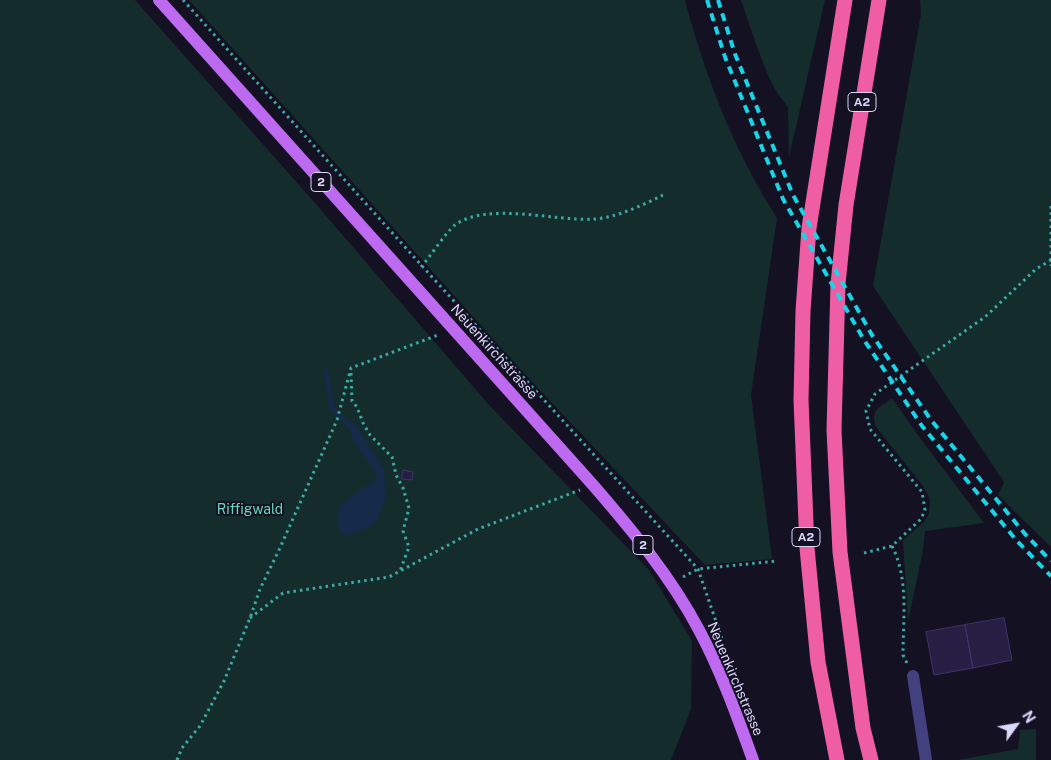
<!DOCTYPE html>
<html>
<head>
<meta charset="utf-8">
<style>
  body { margin:0 }
  #map { position:relative; width:1051px; height:760px; overflow:hidden; background:#141123; font-family:"Public Sans",sans-serif }
  canvas { display:block }
  .north { position:absolute; left:991px; top:700px; width:50px; height:50px; -webkit-text-stroke:4px #141123; paint-order:stroke; rotate:58deg; font-size:14px; font-weight:700; line-height:20px; text-align:center; color:#dbd7fb }
  .north::after { content:''; display:block; margin:auto; width:18px; height:22px; background:#dbd7fb; clip-path:polygon(50% 0,100% 100%,50% 72%,0 100%) }
</style>
</head>
<body>
<div id="map">
<canvas width="1051" height="760"></canvas>
<div class="north">N</div>
</div>
<script>
const ctx = document.querySelector('canvas').getContext('2d');
ctx.lineJoin = 'round';
function fill(path, color) { ctx.fillStyle = color; ctx.fill(path, 'evenodd'); }
function trace(path, color, width, dash) { ctx.strokeStyle = color; ctx.lineWidth = width; ctx.lineCap = dash ? 'butt' : 'round'; ctx.setLineDash(dash || []); ctx.stroke(path); }
function write(font, color, halo, rows, align = 'center') {
  ctx.font = font + ' "Public Sans",sans-serif'; ctx.lineWidth = 4; ctx.setLineDash([]); ctx.textBaseline = 'middle'; ctx.strokeStyle = halo; ctx.fillStyle = color; for (const [text, x, y, turn = 0] of rows) {
    ctx.save(); ctx.translate(x, y); ctx.rotate((+turn || 0) * Math.PI / 180); ctx.textAlign = isNaN(turn) ? turn : align; if (halo) ctx.strokeText(text, 0, 0); ctx.fillText(text, 0, 0); ctx.restore();
  }
}
const green = new Path2D(`
  M0,0H135L315,203L489,405L649,570L692,641L691,709L671,760H0Z
  M189,0H685C705,76 734,151 777,218L751,395L772,559L705,565L520,369Z
  M741,0H825L789,157L788,107L778,94L770,80L757,47Z
  M920,0H1051V547L998,495L1004,482L873,286L921,14Z
  M892,398L923,442L984,523L925,531L923,550L908,622L903,540L924,522L929,514L930,499L923,486L876,427C870,410 879,408 892,398Z
  M1036,729V760H958L1018,749L1020,730Z`);
const water = new Path2D(`
  M354,422L384,470L386,498L376,522L364,530L345,536C336,527 337,518 339,506L363,487L374,482L377,476C369,459 350,443 349,425Z`);
const stream = new Path2D(`
  M326,371L332,408L349,425`);
const building = new Path2D(`
  M403,470L413,472L412,480L402,479Z
  M1004,618L1012,660L973,668L965,625Z
  M965,625L973,668L934,675L926,632Z`);
const path = new Path2D(`
  M183,0L422,266L698,569L722,639
  M1051,206V266
  M421,267C430,257 446,232 455,225C488,201 556,222 595,219C618,217 643,205 663,195
  M351,373L352,401L357,407L363,423L370,435L392,457L396,475L403,488L409,508L403,531L409,547L400,571
  M892,546C909,579 903,619 903,655L907,663
  M864,553L892,546L921,519L925,510L922,492L870,429L866,411L875,394L985,317L1036,269L1051,260
  M683,577L698,569L777,561
  M250,618L283,593L389,577L478,529L580,490
  M177,760L182,748L200,726L224,681L250,618L260,589L279,550L337,420L351,368L438,335`);
const minor = new Path2D(`
  M913,676L926,760`);
const primary = new Path2D(`
  M159,0L593,485C632,530 671,577 699,630C721,671 737,716 753,760`);
const motorway = new Path2D(`
  M837,760L818,662L807,548L801,400L803,311L809,228L845,0
  M871,760L863,728L840,552L834,430L838,284L846,205L879,0`);
const rail = new Path2D(`
  M707,0L725,57L783,199L864,340L922,426L1017,541L1051,576
  M718,0L735,54L793,195L872,335L931,420L1025,534L1051,561`);
const shields = [
  [862,102,28],
  [321,182,20],
  [806,537,28],
  [643,545,20]
];
const shieldNames = [
  ["A2",862,102],
  ["2",321,182],
  ["A2",806,537],
  ["2",643,545]
];
const streetNames = [
  ["Neuenkirchstrasse",494,352,48],
  ["Neuenkirchstrasse",735,679,67]
];
const parkNames = [
  ["Riffigwald",250,510]
];
fill(green, '#142d2c');
fill(water, '#152a49');
trace(stream, '#152a49', 5);
fill(building, '#261f43');
trace(building, '#3e336c', 1);
trace(path, '#3baba3', 3, [2.5, 4]);
trace(minor, '#42407e', 12);
trace(primary, '#bd69f0', 12);
trace(motorway, '#ef5ea5', 15);
trace(rail, '#17d4e7', 4, [8, 6]);
for (const [x, y, w] of shields) { const box = new Path2D(); box.roundRect(x - w / 2, y - 9.5, w, 19, 4); ctx.fillStyle = '#141123'; ctx.fill(box); trace(box, '#dbd7fb', 1); }
write('bold 12px', '#dbd7fb', null, shieldNames);
write('14px', '#dbd7fb', '#141123', streetNames);
write('14px', '#6ad4b9', '#141123', parkNames);
</script>
</body>
</html>
